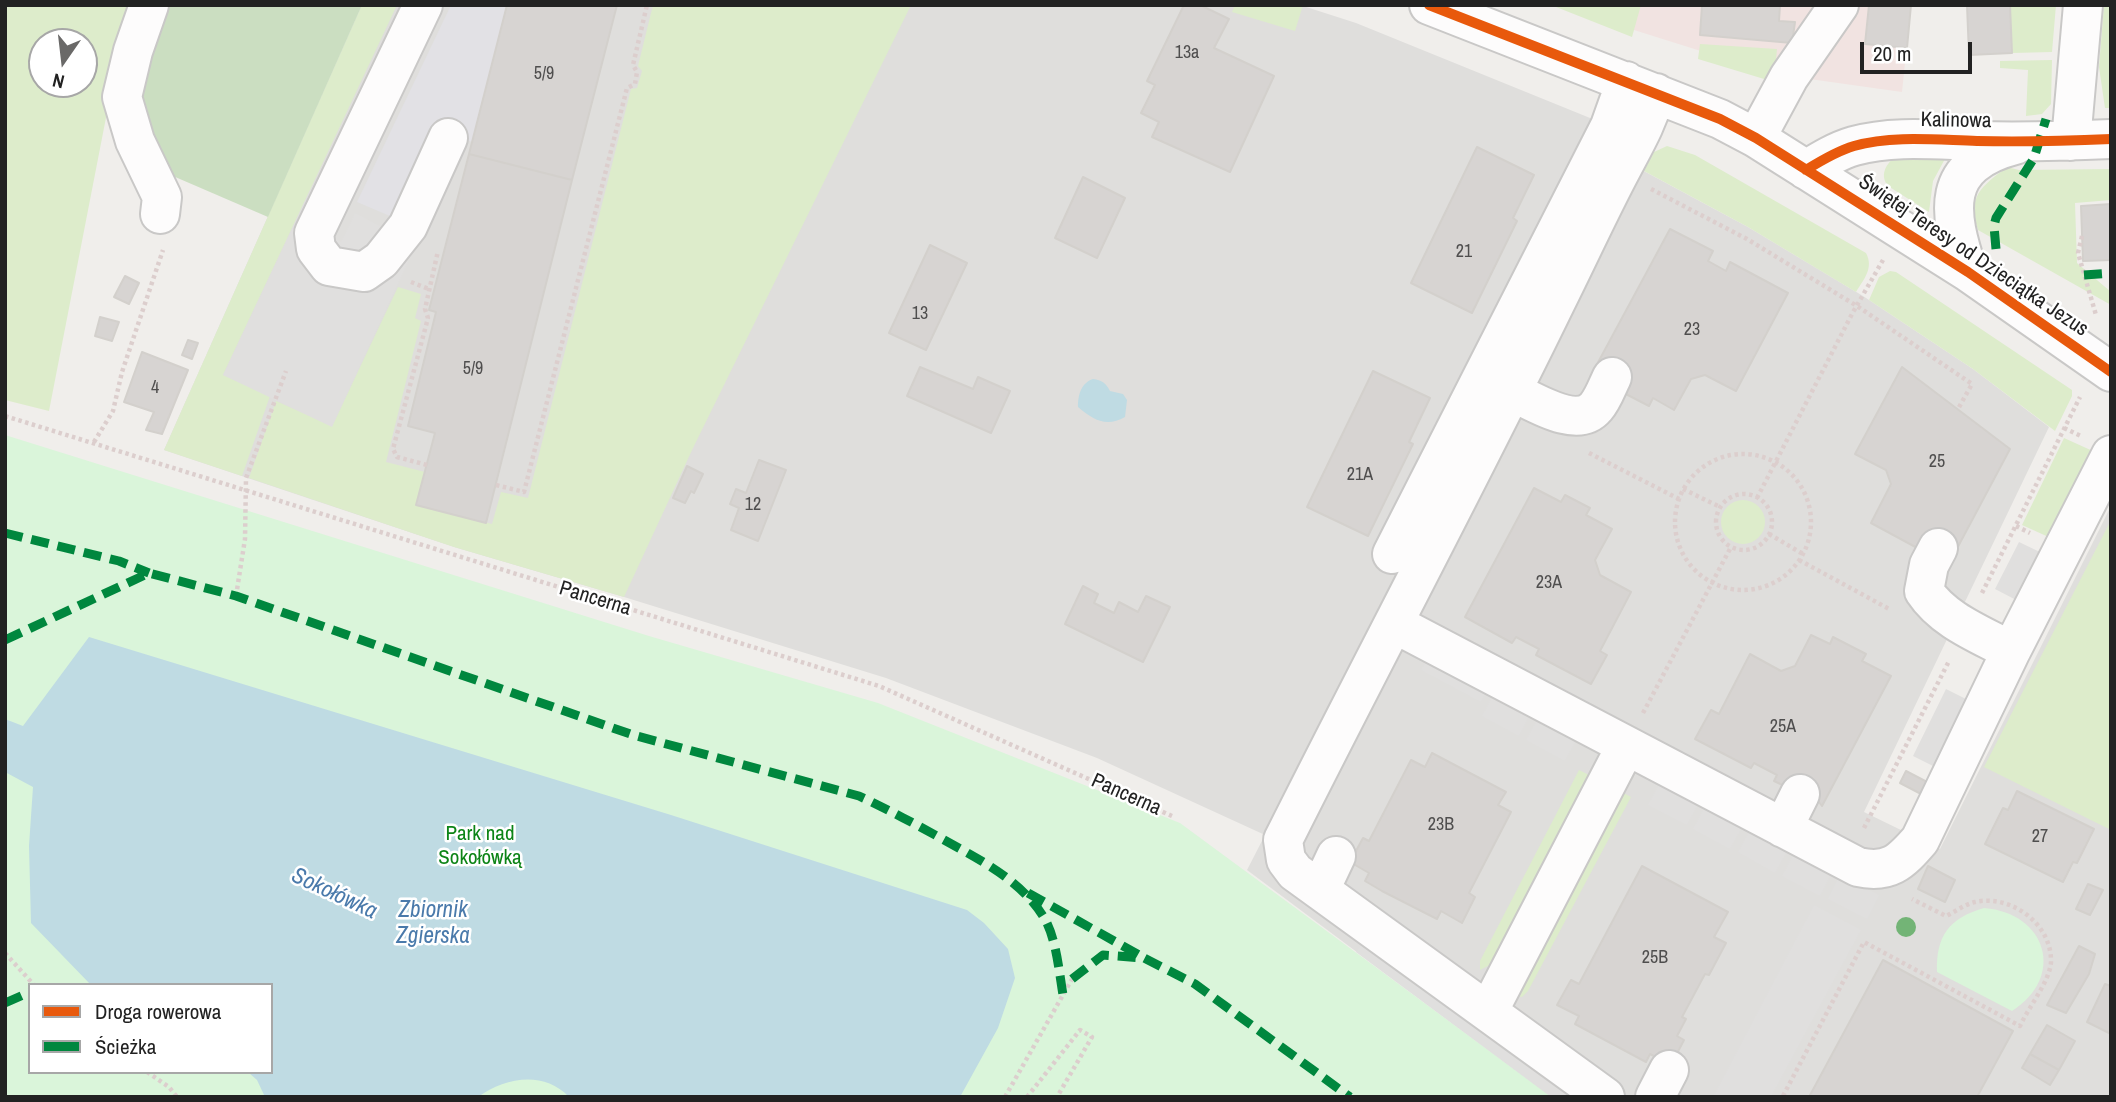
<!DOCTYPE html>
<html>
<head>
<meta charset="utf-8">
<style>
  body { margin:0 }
  #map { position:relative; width:2116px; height:1102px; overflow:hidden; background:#f0eeeb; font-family:"Archivo Narrow",sans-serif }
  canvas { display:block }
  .frame { position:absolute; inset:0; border:7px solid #222; pointer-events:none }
  .legend { position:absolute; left:28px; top:983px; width:245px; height:91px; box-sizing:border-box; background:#fff; border:2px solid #a7a7a7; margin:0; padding:9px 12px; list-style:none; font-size:21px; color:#222 }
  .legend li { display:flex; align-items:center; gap:14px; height:35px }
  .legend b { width:35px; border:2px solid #a7a7a7 }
  .north { position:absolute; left:28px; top:28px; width:70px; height:70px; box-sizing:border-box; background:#fff; border:2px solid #a7a7a7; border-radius:50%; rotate:194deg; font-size:19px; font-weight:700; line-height:28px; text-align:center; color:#222 }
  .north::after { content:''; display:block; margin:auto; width:24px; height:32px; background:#6a6968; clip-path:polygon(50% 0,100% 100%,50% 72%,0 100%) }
  .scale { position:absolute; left:1860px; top:42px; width:112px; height:32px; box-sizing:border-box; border:4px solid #222; border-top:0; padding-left:9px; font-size:21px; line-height:24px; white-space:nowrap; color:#222; -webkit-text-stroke:5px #fff; paint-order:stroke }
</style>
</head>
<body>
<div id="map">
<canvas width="2116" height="1102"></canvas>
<div class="frame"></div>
<ul class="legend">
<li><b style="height:9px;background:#e8590c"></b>Droga rowerowa</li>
<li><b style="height:9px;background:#00873e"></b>Ścieżka</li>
</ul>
<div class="north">N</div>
<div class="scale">20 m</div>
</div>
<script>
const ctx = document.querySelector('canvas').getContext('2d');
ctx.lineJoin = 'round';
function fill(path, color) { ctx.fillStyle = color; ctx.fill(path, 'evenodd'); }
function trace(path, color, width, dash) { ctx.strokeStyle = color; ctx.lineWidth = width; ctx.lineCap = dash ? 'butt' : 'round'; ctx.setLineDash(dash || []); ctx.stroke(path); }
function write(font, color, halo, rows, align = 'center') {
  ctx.font = font + ' "Archivo Narrow",sans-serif'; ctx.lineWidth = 5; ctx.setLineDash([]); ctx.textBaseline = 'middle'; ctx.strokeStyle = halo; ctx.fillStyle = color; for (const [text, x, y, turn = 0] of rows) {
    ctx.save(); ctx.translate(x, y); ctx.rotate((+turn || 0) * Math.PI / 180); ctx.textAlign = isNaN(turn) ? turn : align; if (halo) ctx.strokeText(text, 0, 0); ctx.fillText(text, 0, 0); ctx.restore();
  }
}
const residential = new Path2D(`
  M362,5H1300L1356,23L1627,133L1614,155L1748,227L1863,296L1973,369L2049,427L1864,812L1940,849L2111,506V1097H1551L1247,870L1265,835L1097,758L886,678L624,597L454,547L164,450Z`);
const commercial = new Path2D(`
  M1572,5H1911L1902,92L1774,74L1634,30Z`);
const grass = new Path2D(`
  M5,5H137L110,97L49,411L5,400ZM42,42H84V84H42Z
  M362,5H397L223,375L270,396L242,476L164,450Z
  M653,5H911L693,448L624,597L454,547L249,478L276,401L332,426L398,287L421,294L415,318L421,321L386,462L425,472L416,505L492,524L501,492L528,498L631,89L637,88L642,71L638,66Z
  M1235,5H1303L1295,31L1232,12Z
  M1551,5H1641L1632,37Z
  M2010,5H2056L2052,52L2012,53Z
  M2104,5H2111V108H2105L2099,67Z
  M1700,44L1777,49L1774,82L1698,59Z
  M2052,60L2051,104L2042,114L2026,116L2028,70L2000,68V61Z
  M1667,146L1695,155L1866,253C1874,268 1864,279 1856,292L1748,227L1644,171L1654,152Z
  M1946,157L1933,181L1929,212L1888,186C1880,176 1885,165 1894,158Z
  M2007,167L2019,170L2111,169V200L2075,203L2077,263L2111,292V305L1978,230C1967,196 1981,187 2007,167Z
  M1890,271L1896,272L2072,390V396L2055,431L1973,369L1869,300L1879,277Z
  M2064,438L2095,452L2053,539L2022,525Z
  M1721 522a22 22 0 1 1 44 0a22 22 0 1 1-44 0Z
  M2111,520V830L1984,767Z
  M1579,770L1591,776L1496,958L1490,965L1480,970V961Z
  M1618,790L1631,797L1528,991L1522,997L1517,996Z`);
const forest = new Path2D(`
  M163,5H362L268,217L159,170L134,98Z`);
const park = new Path2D(`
  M5,435L649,636L878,703L1180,823L1552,1097H5ZM30,985H271V1072H30Z
  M1984,908C2047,913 2066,977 2012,1011L1937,972C1936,936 1949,918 1984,908Z`);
const parking = new Path2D(`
  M310,190L330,200V236L341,242L355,213L416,245L332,427L223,375Z
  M2019,542L2044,554L2020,602L1995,589Z
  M1428,657L1488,689L1481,702L1421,670Z
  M1946,689L1970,701L1937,768L1913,756Z
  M1494,693L1531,713L1519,736L1482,716Z
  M1539,716L1578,737L1565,761L1526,740Z
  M1661,780L1700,801L1687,825L1648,805Z
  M1706,804L1744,824L1730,849L1693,829Z
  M1751,828L1789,848L1775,873L1738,852Z
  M1795,851L1833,871L1820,896L1782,876Z
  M1840,875L1879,895L1867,919L1828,899Z
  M1814,905L1861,930L1771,1097H1713Z
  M1372,928L1605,1097H1551L1356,952Z`);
const plaza = new Path2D(`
  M451,5H507L472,142L434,124L390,216L357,202Z`);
const water = new Path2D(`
  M1093,379C1102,380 1106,383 1110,391L1123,394L1127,400L1125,417C1106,428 1092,419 1078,407C1078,395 1081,383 1093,379Z
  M89,637L671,815L967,910L984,923L1008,949L1015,978L998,1028L960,1097H569C543,1070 505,1078 478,1097H265L257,1080L248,1072H271V985H91L31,923L29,846L33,787L5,772V719L23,726Z`);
const building = new Path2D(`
  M507,5H617L572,180L469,154Z
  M1184,5H1200L1229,19L1214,48L1274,76L1230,172L1152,137L1159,122L1141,113L1155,85L1147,81Z
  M1702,5H1780L1779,21L1795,22L1792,43L1700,35Z
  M1869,5H1911L1907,48L1865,44Z
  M1967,5H2010L2012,53L1969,55Z
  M1477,147L1534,175L1513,218L1517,221L1472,313L1411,283Z
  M469,154L572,180L486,523L416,505L435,433L408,426L436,312L429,310Z
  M1083,177L1125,198L1097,258L1055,238Z
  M2111,204V260L2083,261L2081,206Z
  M1670,229L1713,251L1708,261L1726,271L1730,262L1788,293L1736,391L1705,375L1691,379L1674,410L1653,398L1649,406L1620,391L1595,368Z
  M930,245L967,263L926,350L889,333Z
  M125,276L139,283L129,304L114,297Z
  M100,317L119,322L112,341L95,336Z
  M188,340L198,343L192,359L182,355Z
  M142,352L188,370L162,434L146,430L154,412L124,402Z
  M920,367L973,389L978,377L1010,391L991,433L907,396Z
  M1902,367L2010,449L1953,556L1921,550L1871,523L1891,484L1886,470L1855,454Z
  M1373,371L1430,398L1409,442L1413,444L1368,536L1307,507Z
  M759,460L786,470L758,541L731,530L739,508L730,504L736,489L746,493Z
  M687,466L703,474L694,493L691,491L685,503L673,498Z
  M1534,488L1561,502L1565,495L1590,508L1586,515L1612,529L1595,560L1600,575L1631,592L1600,651L1607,655L1591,684L1536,655L1539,649L1516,637L1512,643L1465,617Z
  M1083,586L1098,594L1094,603L1114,613L1119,602L1138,612L1146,596L1170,607L1143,662L1065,624Z
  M1811,635L1830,644L1833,637L1866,654L1862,661L1891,676L1822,806L1819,802L1774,781L1777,775L1754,763L1751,768L1695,739L1711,710L1719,714L1750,654L1781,671L1795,666Z
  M1432,753L1506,792L1498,805L1511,812L1469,893L1475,897L1462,923L1441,911L1437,919L1382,891L1365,881L1369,873L1350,862L1363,838L1369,841L1411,760L1425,767Z
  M1906,771L1929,783L1923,795L1900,783Z
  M2017,791L2094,829L2077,863L2073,862L2063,882L1985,844L2003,808L2008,810Z
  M1642,866L1728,912L1714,937L1726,943L1709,975L1705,974L1682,1017L1686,1019L1677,1036L1684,1040L1671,1065L1650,1054L1646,1062L1575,1024L1579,1016L1557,1005L1571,980L1579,984Z
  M1928,866L1955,880L1945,902L1918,889Z
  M2088,884L2103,890L2090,915L2076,909Z
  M2079,946L2095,954L2089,974L2066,1013L2047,1005Z
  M1883,960L2013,1031L1977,1097H1809Z
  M2105,984L2111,986V1034L2087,1022Z
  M2047,1025L2075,1041L2059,1070L2030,1054Z
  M2030,1054L2059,1070L2050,1085L2022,1068Z`);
const path = new Path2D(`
  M1651,189L1747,239L1857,306L1972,384L1958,409
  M2082,236L2078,253L2096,315
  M411,282L429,289
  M5,416L879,686L1172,816
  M2064,428L2081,436
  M94,442L113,411L122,372L163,250
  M1589,453L1679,499
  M1675 522a68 68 0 1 1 136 0a68 68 0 1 1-136 0Z
  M427,465L397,457L393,449L428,318L425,309L438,251
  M496,485L524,492L627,88L635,84L637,72L633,65L647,5
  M1683,489L1720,507
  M1716 522a28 28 0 1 1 56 0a28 28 0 1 1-56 0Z
  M1757,498L1852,314L1883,260
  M2016,526L2030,533
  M1769,534L1803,554
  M1799,560L1891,610
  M1982,593L2080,397
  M236,596L245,539L246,478L286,371
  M1643,713L1731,547
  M1864,828L1949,661
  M5,953L34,985
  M147,1072L169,1087L177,1097
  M1783,1096L1864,942L2020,1026C2028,1008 2050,981 2051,962C2052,924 2011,894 1975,902C1965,904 1955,912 1946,916L1912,899
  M1005,1097L1072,979
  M1027,1097L1080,1030L1092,1037L1057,1097`);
const minor = new Path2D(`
  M149,5L133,51L122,97L135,141L162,197L160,214
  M423,5L314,233L316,249L329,266L364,272L381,260L408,226L448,138
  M1429,5L1720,119L1756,138L1968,272L2111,372
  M1756,138L1789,77L1839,5
  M2071,141L2083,5
  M1806,170C1822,160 1837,151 1854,146C1893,135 1937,140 1977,141C2022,142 2066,141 2111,139
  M1968,272C1948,212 1939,165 2015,145
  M1513,392C1533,401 1577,430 1596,407C1603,399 1607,387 1612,377
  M1938,548L1929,565L1924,591C1944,621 1980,634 2011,651
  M1392,554L1610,126L1626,81
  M1395,624L1858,867C1889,874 1901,862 1920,840L2011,651L2111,455
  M1783,828L1800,794
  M1320,890L1336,856
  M1488,1012L1626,746
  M1605,1097L1295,872L1286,860L1283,840C1373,660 1468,483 1556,302C1577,260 1597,216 1619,174C1634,145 1647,124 1656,93
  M1655,1097L1669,1070`);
const quiet = new Path2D(`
  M1996,249L1994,226L1996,218L2034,158L2046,119
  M2084,275L2111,273
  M5,533L119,561L149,573
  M5,640L149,573L236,596L633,735L859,796C889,810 917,825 946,841C982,861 1020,880 1043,916C1056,936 1059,971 1063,995
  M1028,893L1141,956
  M1072,979L1103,955L1144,958L1195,984L1350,1097
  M5,1003L30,992`);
const cycleway = new Path2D(`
  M1429,5L1720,119L1756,138L1968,272L2111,372
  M1806,170C1822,160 1837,151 1854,146C1893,135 1937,140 1977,141C2022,142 2066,141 2111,139`);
const trees = [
  [1906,927]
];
const numberNames = [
  ["13a",1187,53],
  ["5/9",544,74],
  ["21",1464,252],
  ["13",920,314],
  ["23",1692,330],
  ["5/9",473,369],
  ["4",155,388],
  ["25",1937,462],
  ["21A",1360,475],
  ["12",753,505],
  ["23A",1549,583],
  ["25A",1783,727],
  ["23B",1441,825],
  ["27",2040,837],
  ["25B",1655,958]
];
const streetNames = [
  ["Kalinowa",1956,121,1],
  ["Świętej Teresy od Dzieciątka Jezus",1973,256,34],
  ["Pancerna",595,599,17],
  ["Pancerna",1126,795,24]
];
const parkNames = [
  ["Park nad",480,834],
  ["Sokołówką",480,858]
];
const waterNames = [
  ["Sokołówka",334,894,25],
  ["Zbiornik",433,911],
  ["Zgierska",433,937]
];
fill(residential, '#dfdedc');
fill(commercial, '#f1e3e1');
fill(grass, '#ddeccb');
fill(forest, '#cbdec1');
fill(park, '#daf5da');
fill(parking, '#e0dfde');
fill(plaza, '#e2e1e5');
fill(water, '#bfdbe3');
fill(building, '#d7d4d2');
trace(building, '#d3d0cc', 2);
trace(minor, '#c9c8c7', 42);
trace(path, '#dccecd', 4.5, [3.5, 3.5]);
trace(minor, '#fdfcfc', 38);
trace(quiet, '#00873e', 9, [18, 9]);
trace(cycleway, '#e8590c', 10);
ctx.fillStyle = '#73b476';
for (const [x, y] of trees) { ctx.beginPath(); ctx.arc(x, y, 10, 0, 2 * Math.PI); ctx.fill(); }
write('18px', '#4f4e4e', null, numberNames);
write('21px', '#222', '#fff', streetNames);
write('21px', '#0c8416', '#fff', parkNames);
write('italic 23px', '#4a7aab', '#fff', waterNames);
</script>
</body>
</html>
